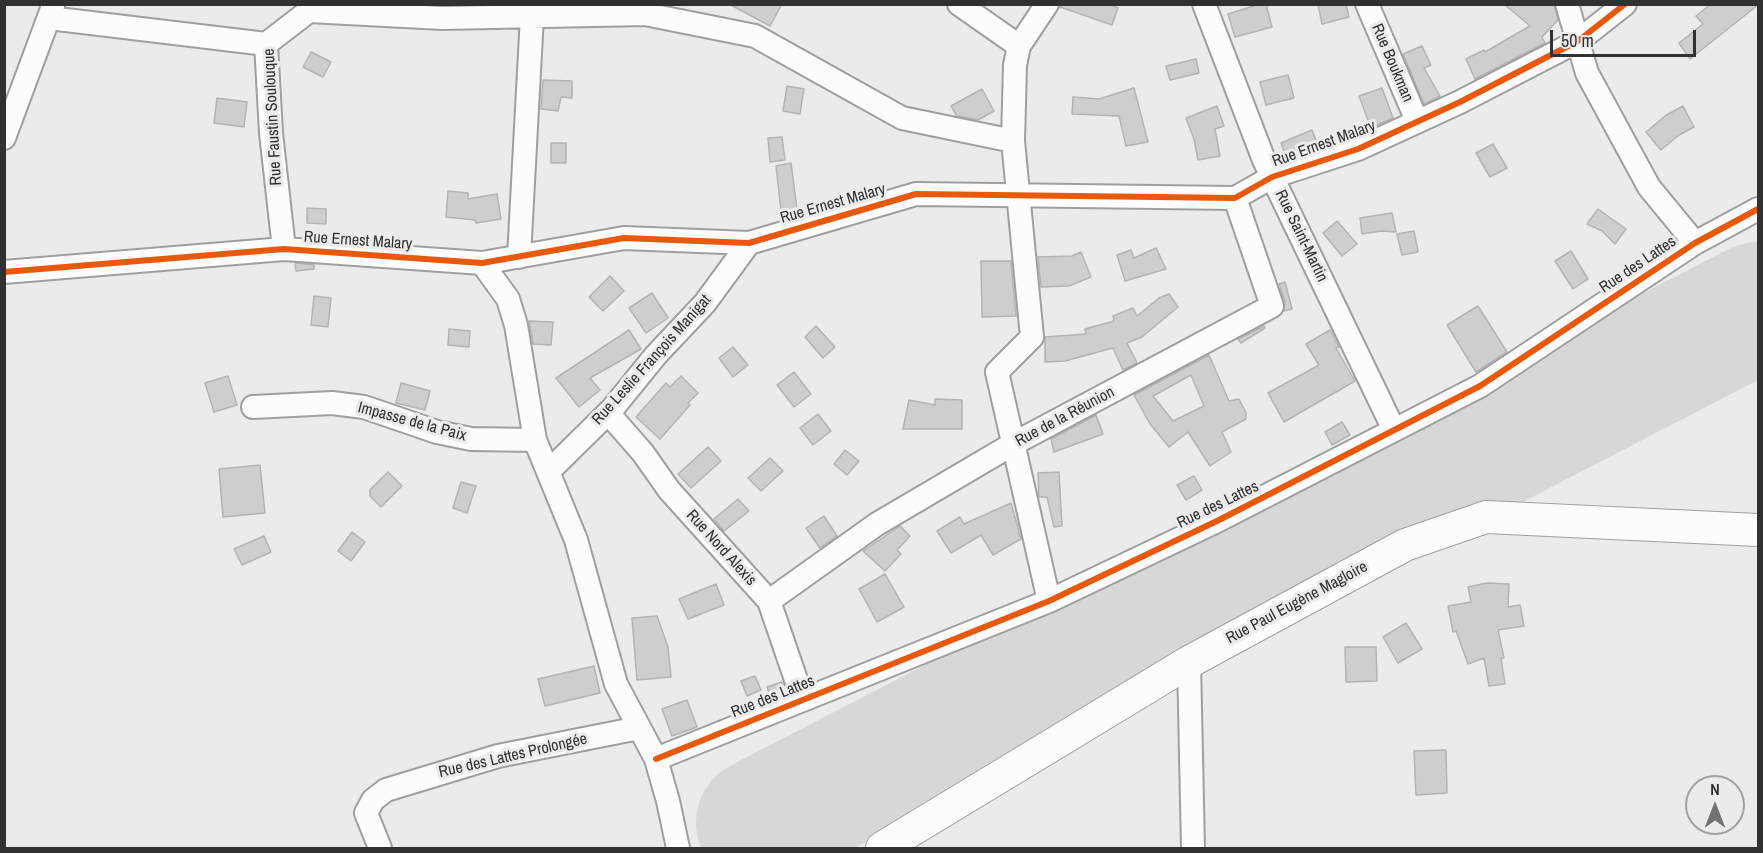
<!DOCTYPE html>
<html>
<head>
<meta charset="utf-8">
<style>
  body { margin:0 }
  #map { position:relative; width:1763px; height:853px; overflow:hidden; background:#ecebec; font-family:"Archivo Narrow",sans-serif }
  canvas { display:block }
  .frame { position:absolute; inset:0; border:6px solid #313032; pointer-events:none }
  .north { position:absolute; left:1685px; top:775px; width:60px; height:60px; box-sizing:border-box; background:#edeaed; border:2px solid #a2a0a2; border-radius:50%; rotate:0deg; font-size:16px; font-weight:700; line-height:24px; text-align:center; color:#313032 }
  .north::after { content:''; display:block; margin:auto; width:21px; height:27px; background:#727173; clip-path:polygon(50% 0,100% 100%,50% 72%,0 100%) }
  .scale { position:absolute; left:1550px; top:30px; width:146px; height:27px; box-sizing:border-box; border:3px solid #313032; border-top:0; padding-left:8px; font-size:18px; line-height:21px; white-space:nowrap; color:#313032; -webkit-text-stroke:4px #edeaed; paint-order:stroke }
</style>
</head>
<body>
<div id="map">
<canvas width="1763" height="853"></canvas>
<div class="frame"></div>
<div class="north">N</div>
<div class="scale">50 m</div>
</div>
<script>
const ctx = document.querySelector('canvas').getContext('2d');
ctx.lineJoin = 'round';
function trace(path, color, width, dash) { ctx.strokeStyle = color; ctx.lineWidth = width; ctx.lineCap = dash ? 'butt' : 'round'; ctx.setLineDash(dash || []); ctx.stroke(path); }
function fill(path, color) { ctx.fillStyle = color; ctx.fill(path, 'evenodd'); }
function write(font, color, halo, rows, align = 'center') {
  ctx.font = font + ' "Archivo Narrow",sans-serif'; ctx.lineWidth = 6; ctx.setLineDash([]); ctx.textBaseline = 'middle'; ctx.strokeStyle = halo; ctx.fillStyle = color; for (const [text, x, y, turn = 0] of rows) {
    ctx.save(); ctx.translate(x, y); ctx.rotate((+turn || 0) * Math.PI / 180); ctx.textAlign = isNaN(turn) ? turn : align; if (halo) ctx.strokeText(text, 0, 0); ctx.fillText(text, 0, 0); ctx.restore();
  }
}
const runway = new Path2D(`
  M761,823L1758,307`);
const building = new Path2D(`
  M729,4H782L770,26Z
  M1060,4H1108L1118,8L1112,25L1060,7Z
  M1260,4H1266L1272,27L1235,37L1228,14Z
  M1318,4H1346L1349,17L1322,24Z
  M1504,4H1554L1558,20L1542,37L1545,43L1475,79L1466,59L1484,50L1485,52L1530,26Z
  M1711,4L1758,5L1690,59L1679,43L1703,24L1696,16Z
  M1422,46L1431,65L1424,68L1440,96L1424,104L1403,54Z
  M311,52L331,62L323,77L303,67Z
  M1196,59L1199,73L1170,80L1166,66Z
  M1288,75L1294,98L1266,105L1260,82Z
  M543,80L572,81V98L561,97L558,111L541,109Z
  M787,86L804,89L800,114L783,111Z
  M1134,88L1148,142L1126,146L1119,116L1072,114L1073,97L1099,99Z
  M1382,88L1393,118L1371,128L1359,96Z
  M982,89L994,111L978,120L957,116L951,106Z
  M217,98L247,102L244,127L214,123Z
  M1217,106L1224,126L1215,129L1220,156L1198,160L1194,139L1186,118Z
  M1683,106L1694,127L1679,135L1661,150L1646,132L1665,116Z
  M1312,130L1319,147L1287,158L1281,143Z
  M782,137L785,160L770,162L768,138Z
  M551,143H566V163H551Z
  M1493,144L1507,168L1490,177L1476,153Z
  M791,163L797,209L781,211L776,166Z
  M448,191L468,193V199L497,194L501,219L476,223L475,220L446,217Z
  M307,208L326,209V224L307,223Z
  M1598,209L1626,229L1615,244L1602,231L1587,224Z
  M1392,213L1396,232L1381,231L1362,234L1360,218Z
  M1337,221L1357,244L1342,256L1323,233Z
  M1414,231L1418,252L1402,255L1397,234Z
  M1156,248L1166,269L1125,281L1117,255L1131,250L1134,258Z
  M1571,251L1588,279L1573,289L1555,261Z
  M1081,252L1091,277L1069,286L1041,287L1038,257L1072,256Z
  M981,261H1011L1016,316L982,317Z
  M295,263L314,265V269L296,271Z
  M610,276L624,291L603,311L589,297Z
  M1285,282L1292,309L1284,311L1285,302L1279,284Z
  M652,293L668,318L646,333L629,308Z
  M1169,294L1178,307L1142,337L1127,343L1137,363L1123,370L1113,348L1065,361L1045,362V337L1086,334L1085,329L1114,321L1113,316L1133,308L1137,316L1159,298Z
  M314,296L331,298L328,327L311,325Z
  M1478,306L1507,352L1476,372L1447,325Z
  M529,321L553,322L551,345L533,344Z
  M816,326L835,347L823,358L805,337Z
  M1264,326L1265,328L1241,343L1238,339Z
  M449,329L470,331L469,347L448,345Z
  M629,330L641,349L590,378L600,390L579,407L556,378Z
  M1330,330L1339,347L1336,348L1355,381L1284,422L1268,393L1319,365L1306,344Z
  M733,347L748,365L733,377L719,358Z
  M1209,355L1229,401L1239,399L1246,413V419L1222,432L1231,452L1210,466L1188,432L1169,447L1150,424L1134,395ZM1191,375L1204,406L1173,421L1153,396Z
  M794,372L811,394L794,407L777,385Z
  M228,376L237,405L214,412L205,383Z
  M681,376L698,393L688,403L690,405L660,439L636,417L666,383L670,387Z
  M401,383L430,391L425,410L396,403Z
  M935,399L962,400V429H903L909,400L935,405Z
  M818,414L831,431L813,445L800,428Z
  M1096,415L1103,434L1054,452L1051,439Z
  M1342,422L1350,435L1332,445L1325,432Z
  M708,447L721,461L691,488L678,474Z
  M845,450L859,461L847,475L834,464Z
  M770,458L783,471L761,491L748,478Z
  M260,465L265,513L223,517L219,469Z
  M388,472L402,486L381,507L370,496V490Z
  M1059,472L1062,526L1054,527L1047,497H1039L1038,473Z
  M1194,476L1202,490L1186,500L1177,485Z
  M461,482L476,486L467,513L453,508Z
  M738,499L749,511L724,531L714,519Z
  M1011,503L1021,539L993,555L981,535L951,553L937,531L960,517L964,524Z
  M824,516L837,536L820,548L806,528Z
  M900,526L910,536L897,550L901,554L885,571L863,551Z
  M352,532L365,542L351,561L338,551Z
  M264,536L271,552L242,565L234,549Z
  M885,574L904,607L877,622L859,589Z
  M1487,583L1509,584L1508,607L1520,605L1524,626L1498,630L1504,658H1501L1505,684L1489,686L1484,658L1468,664L1456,631L1453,632L1448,606L1471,602L1468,587Z
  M716,584L724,605L688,619L679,599Z
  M657,616L668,647L671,677L637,680L632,618Z
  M1406,623L1422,649L1398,663L1383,637Z
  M1345,647H1376L1377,681L1346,682Z
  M594,666L600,693L545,706L538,679Z
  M755,676L761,690L747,696L741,681Z
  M782,682L785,692L771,698L767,687Z
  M687,700L697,727L672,736L662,709Z
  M1446,750L1447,793L1416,795L1414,751Z`);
const minor = new Path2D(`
  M959,4L1019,46
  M1204,4L1264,160L1394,430
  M1367,4L1417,121
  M1567,4L1587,73L1649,187L1695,243
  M309,11L442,18L645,14L755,36L902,118L1013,141L1032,337L997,372L1049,601
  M49,18L266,44
  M4,138L53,6
  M1013,141L1015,65L1019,46L1047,4
  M284,249L271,133L266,44L309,11L312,4
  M519,257L532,16
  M482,263L508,299L516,325L535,440L576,540L616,684L656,759L668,801L678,848
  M4,272L284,249L482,263L624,238L749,243L916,194L1235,198L1272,177L1358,149L1460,102L1578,41L1625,4
  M253,407L332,403L364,407L437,432L471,439L535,440
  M608,413L643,453L669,490L769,601L803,700
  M548,472L613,408L656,355L705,303L749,243
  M769,601L877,524L1013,444L1272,306L1235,198
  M1189,662L1193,848
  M656,759L1049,601L1219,520L1480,386L1695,243L1758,209
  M380,848L366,813L373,800L386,790L498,756L639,728`);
const secondary = new Path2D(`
  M882,848L1189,662L1405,545L1486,517L1758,530`);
const cycleway = new Path2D(`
  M4,272L284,249L482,263L624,238L749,243L916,194L1235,198L1272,177L1358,149L1460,102L1578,41L1625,4
  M656,759L1049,601L1219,520L1480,386L1695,243L1758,209`);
const streetNames = [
  ["Rue Boukman",1392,63,67],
  ["Rue Faustin Soulouque",273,117,-93],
  ["Rue Ernest Malary",1324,144,-20],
  ["Rue Ernest Malary",833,204,-16],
  ["Rue Saint-Martin",1301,236,64],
  ["Rue Ernest Malary",358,241,4],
  ["Rue des Lattes",1638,265,-34],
  ["Rue Leslie François Manigat",652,360,-48],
  ["Rue de la Réunion",1065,417,-28],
  ["Impasse de la Paix",412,422,15],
  ["Rue des Lattes",1218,505,-26],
  ["Rue Nord Alexis",721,548,48],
  ["Rue Paul Eugène Magloire",1297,603,-28],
  ["Rue des Lattes",773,697,-22],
  ["Rue des Lattes Prolongée",513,756,-13]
];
trace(runway, '#d7d6d8', 130);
fill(building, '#cfcece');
trace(building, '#b4b3b3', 1.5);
trace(minor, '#a09fa0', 26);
trace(secondary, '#a09fa0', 34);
trace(minor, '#fcfcfc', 22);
trace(secondary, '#fcfcfc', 32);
trace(cycleway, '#e8590c', 6);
write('16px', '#313032', '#edeaed', streetNames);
</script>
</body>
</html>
